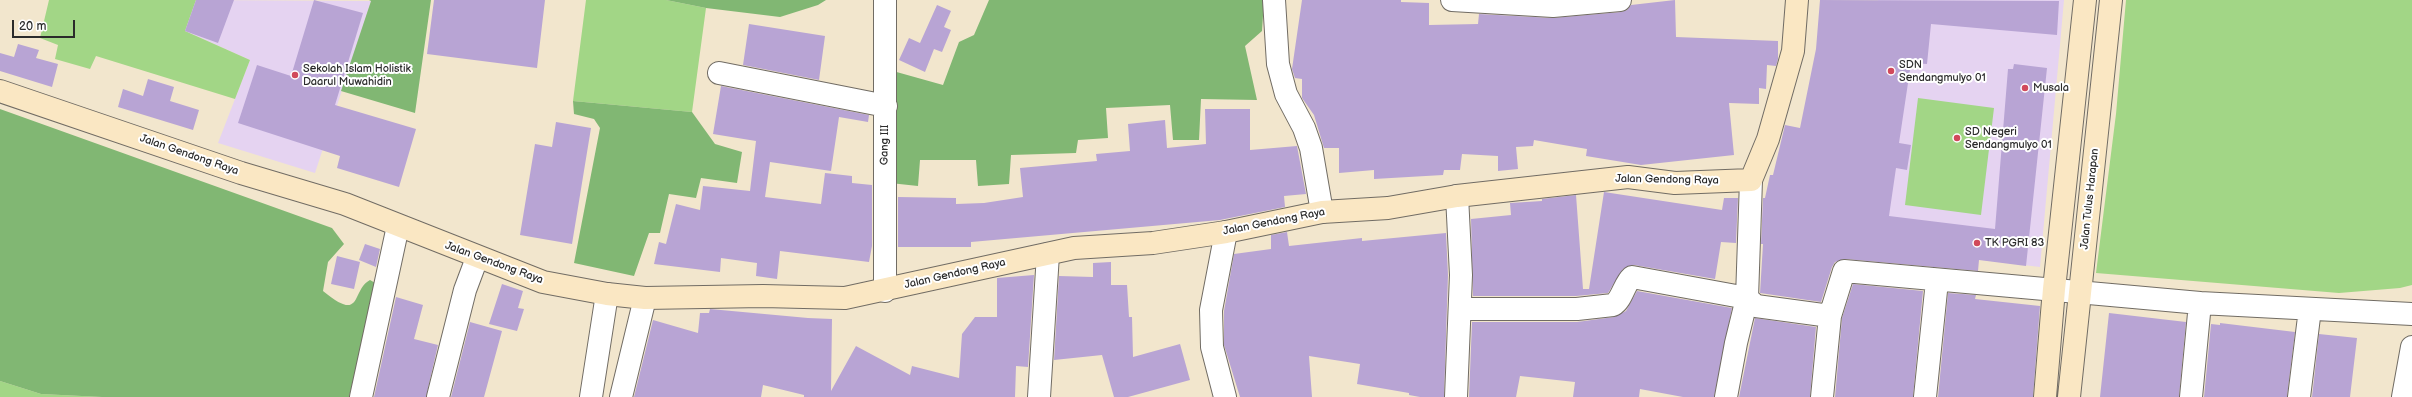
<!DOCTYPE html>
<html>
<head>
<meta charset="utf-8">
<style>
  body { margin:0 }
  #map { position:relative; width:2412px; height:397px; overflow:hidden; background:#f2e6cd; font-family:"Balsamiq Sans",sans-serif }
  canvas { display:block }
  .scale { position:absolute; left:12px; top:20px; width:63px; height:18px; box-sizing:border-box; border:2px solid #2b2b2b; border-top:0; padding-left:5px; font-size:12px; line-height:14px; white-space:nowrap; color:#2b2b2b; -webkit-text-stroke:3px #fff; paint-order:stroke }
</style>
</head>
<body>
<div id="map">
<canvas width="2412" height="397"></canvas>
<div class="scale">20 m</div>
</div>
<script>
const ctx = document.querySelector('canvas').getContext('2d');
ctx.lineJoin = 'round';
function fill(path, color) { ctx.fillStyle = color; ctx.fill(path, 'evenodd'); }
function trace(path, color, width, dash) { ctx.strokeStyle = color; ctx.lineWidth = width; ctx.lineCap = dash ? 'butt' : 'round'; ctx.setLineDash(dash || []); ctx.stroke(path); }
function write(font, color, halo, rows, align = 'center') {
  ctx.font = font + ' "Balsamiq Sans",sans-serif'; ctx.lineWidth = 4; ctx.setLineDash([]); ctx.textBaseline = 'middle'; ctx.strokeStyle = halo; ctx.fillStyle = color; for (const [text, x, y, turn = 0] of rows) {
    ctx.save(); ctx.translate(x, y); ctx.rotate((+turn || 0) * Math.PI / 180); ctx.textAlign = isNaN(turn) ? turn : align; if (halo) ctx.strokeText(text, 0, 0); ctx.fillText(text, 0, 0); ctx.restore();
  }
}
const built = new Path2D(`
  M196,0L371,1L315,173L218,143L250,60L185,31Z
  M1878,0H2064L2040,267L1858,245Z`);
const green = new Path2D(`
  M49,0H196L185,31L250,60L235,99L96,56L90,69L55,59L58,45L40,38Z
  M586,0H666L706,8L692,112L573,101Z
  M2126,0H2412V285L2400,288L2339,293L2096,273L2116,114Z
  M1918,98L1994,108L1981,215L1905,205Z
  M0,381L41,394L102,397H0Z`);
const forest = new Path2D(`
  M369,0H431L415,113L341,91L371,1Z
  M666,0H826L818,5L780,17L706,8Z
  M989,0H1264L1262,31L1245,46L1257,100L1201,99L1199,140H1173L1170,105L1106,108L1108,138L1078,140L1076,153L1011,155L1009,184L978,186L976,160H920L918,186L890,183L893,71L943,85L959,42L974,35Z
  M573,101L692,112L715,144L742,152L737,183L701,178L696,198L669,194L660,233H649L634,276L574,263L600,128L594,119L574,114Z
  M0,109L332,228L344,244L328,262L323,291C363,324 351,290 370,280L377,284L349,397H102L41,394L0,381Z`);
const building = new Path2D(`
  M196,0H234L218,43L185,31Z
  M314,0L363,13L335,105L416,129L399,187L337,168L340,156L238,123L257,65L291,76Z
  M434,0H545L537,68L427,54Z
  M1302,0H1401V2L1429,3V25L1478,24L1479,14L1552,18L1621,12L1627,10L1631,5L1675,0L1676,37L1778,41V59L1776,66L1767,65L1766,89L1759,88V104L1729,103L1734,155L1641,165L1586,156L1587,149L1534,140L1533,146L1516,147L1518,169L1498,171V156L1462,154L1460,170H1444L1443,175L1374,179V170L1339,173V148H1324L1314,115L1302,98V79L1295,78L1292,69Z
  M1820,0L2059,1L2057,35L1931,24L1927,64L1911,63L1899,143L1911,145L1907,170L1896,168L1889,216L1995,229L2008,69H2013L2014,64L2047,68L2026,266L1979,260L1978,271L1845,259L1835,262L1832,267L1821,302L1760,293L1763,244H1761L1763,198H1765L1770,175H1773L1785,125L1800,128L1816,49Z
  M937,5L951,11L944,27L951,30L942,52L934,49L925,72L899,60L909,38L920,43Z
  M749,24L825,36L819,80L743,65Z
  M18,44L39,50L36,58L58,64L52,87L0,71V53L14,57Z
  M148,79L174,87L170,101L199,110L193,130L118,107L123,89L143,96Z
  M721,86L869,115L868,122L839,117L831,171L770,162L765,197L821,204L825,173L852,176V183L872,185V246L869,262L780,251L777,279L756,276L757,263L721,258L720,272L654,264L659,242L666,244L676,204L700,210L703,186L750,191L756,141L713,134Z
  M1205,109H1250V150L1297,146L1306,194L1284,196L1285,207L1220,220L971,242V247H898V197L956,198V204L984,203L1023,197L1020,168L1097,161L1096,154L1130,151L1128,124L1165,120L1167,148L1206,144Z
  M556,122L591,128L572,244L520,235L535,144L552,147Z
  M1604,192L1722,210L1724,198H1738L1736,243L1721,242L1715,279L1634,265L1623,269L1608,293L1576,296H1473L1471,219L1511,215L1510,203L1542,201V199L1576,195L1583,289H1589Z
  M1287,232L1289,246L1362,238V241L1446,233L1448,275L1444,397H1420L1409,395V393L1357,384L1360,364L1309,356L1312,397H1240L1224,345V311L1234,254L1271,249V235Z
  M365,244L380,249L376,267L359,260Z
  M337,256L360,262L354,289L331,284Z
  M1111,262V285H1127L1129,317H1132L1133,357L1180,344L1190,380L1128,397H1114L1102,355L1054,360L1059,276L1093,277V263Z
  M1034,275L1028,367L1016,366L1015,397H804V395L763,385L761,397H634L653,320L698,333L700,313H709L710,309L808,318L832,319L831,391L856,346L910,375L912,366L959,378L962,334L975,317H997V278Z
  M502,284L523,291L518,308L524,309L517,331L489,324Z
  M1853,284L1923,291L1913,397H1835L1842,318Z
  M1637,291L1732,308L1714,397H1683L1640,389L1639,397H1573L1575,382L1520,376L1516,397H1469L1472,322H1577L1614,317L1626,311Z
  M1948,293L1976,295L1975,299L2040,306L2033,397H1938Z
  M396,297L423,305L414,339L438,345L426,397H374Z
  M2109,313L2186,322L2179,397H2100Z
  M1755,318L1816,327L1810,397H1739Z
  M470,322L502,331L484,397H451Z
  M2220,323L2295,332L2287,397H2204L2211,324L2220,325Z
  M2319,334L2357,338L2350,397H2312Z`);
const minor = new Path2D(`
  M1274,0L1278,64L1286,94L1304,128L1311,148L1322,212
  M1452,0L1553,6L1620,0
  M719,73L886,106
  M885,291V0
  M1460,309H1577L1613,305C1622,300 1624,284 1632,277L1747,298L1756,306L1830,316
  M361,397L398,226
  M438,397L465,290L477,258
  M591,397L607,294
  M621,397L645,298
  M1039,397L1048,254
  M1225,397L1212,347L1211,310L1226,232
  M1456,397L1461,275L1457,196
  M1726,397L1736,343L1747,298L1751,180
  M1822,397L1830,316L1844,271L2200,303L2412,314
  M1925,397L1937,281
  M2191,397L2200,303
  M2299,397L2310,309
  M2403,397L2412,347`);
const secondary = new Path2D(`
  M0,91L241,173L345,204L543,282L607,294L645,298L763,296L845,298L1074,248L1153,243L1226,232L1322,212L1388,208L1457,196L1628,177L1675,183L1751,180L1768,139L1793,51L1797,0
  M2045,397L2054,289L2085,0
  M2069,397L2111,0`);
const markers = [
  [1891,71,4,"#d1495b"],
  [295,75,4,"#d1495b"],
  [2025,88,4,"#d1495b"],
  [1957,138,4,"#d1495b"],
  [1977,243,4,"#d1495b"]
];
const poiNames = [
  ["SDN",1899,65],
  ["Sendangmulyo 01",1899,78],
  ["Sekolah Islam Holistik",303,69],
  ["Daarul Muwahidin",303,82],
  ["Musala",2033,88],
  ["SD Negeri",1965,132],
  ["Sendangmulyo 01",1965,145],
  ["TK PGRI 83",1985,243]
];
const streetNames = [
  ["Gang III",885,145,-89],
  ["Jalan Gendong Raya",189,155,19],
  ["Jalan Gendong Raya",1667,180,1],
  ["Jalan Tulus Harapan",2090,199,-84],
  ["Jalan Gendong Raya",1274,222,-11],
  ["Jalan Gendong Raya",494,263,20],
  ["Jalan Gendong Raya",955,274,-13]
];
fill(built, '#e5d3f1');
fill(green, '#a2d686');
fill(forest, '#81b773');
fill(building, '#b8a4d4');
trace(minor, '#716c64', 24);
trace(secondary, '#716c64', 24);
trace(minor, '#fff', 22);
trace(secondary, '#fae7c3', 22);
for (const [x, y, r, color] of markers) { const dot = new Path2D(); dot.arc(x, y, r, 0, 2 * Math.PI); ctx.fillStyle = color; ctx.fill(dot); trace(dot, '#fff', 1.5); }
write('11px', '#2b2b2b', '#fff', poiNames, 'left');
write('11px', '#2b2b2b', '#fff', streetNames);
</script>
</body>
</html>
